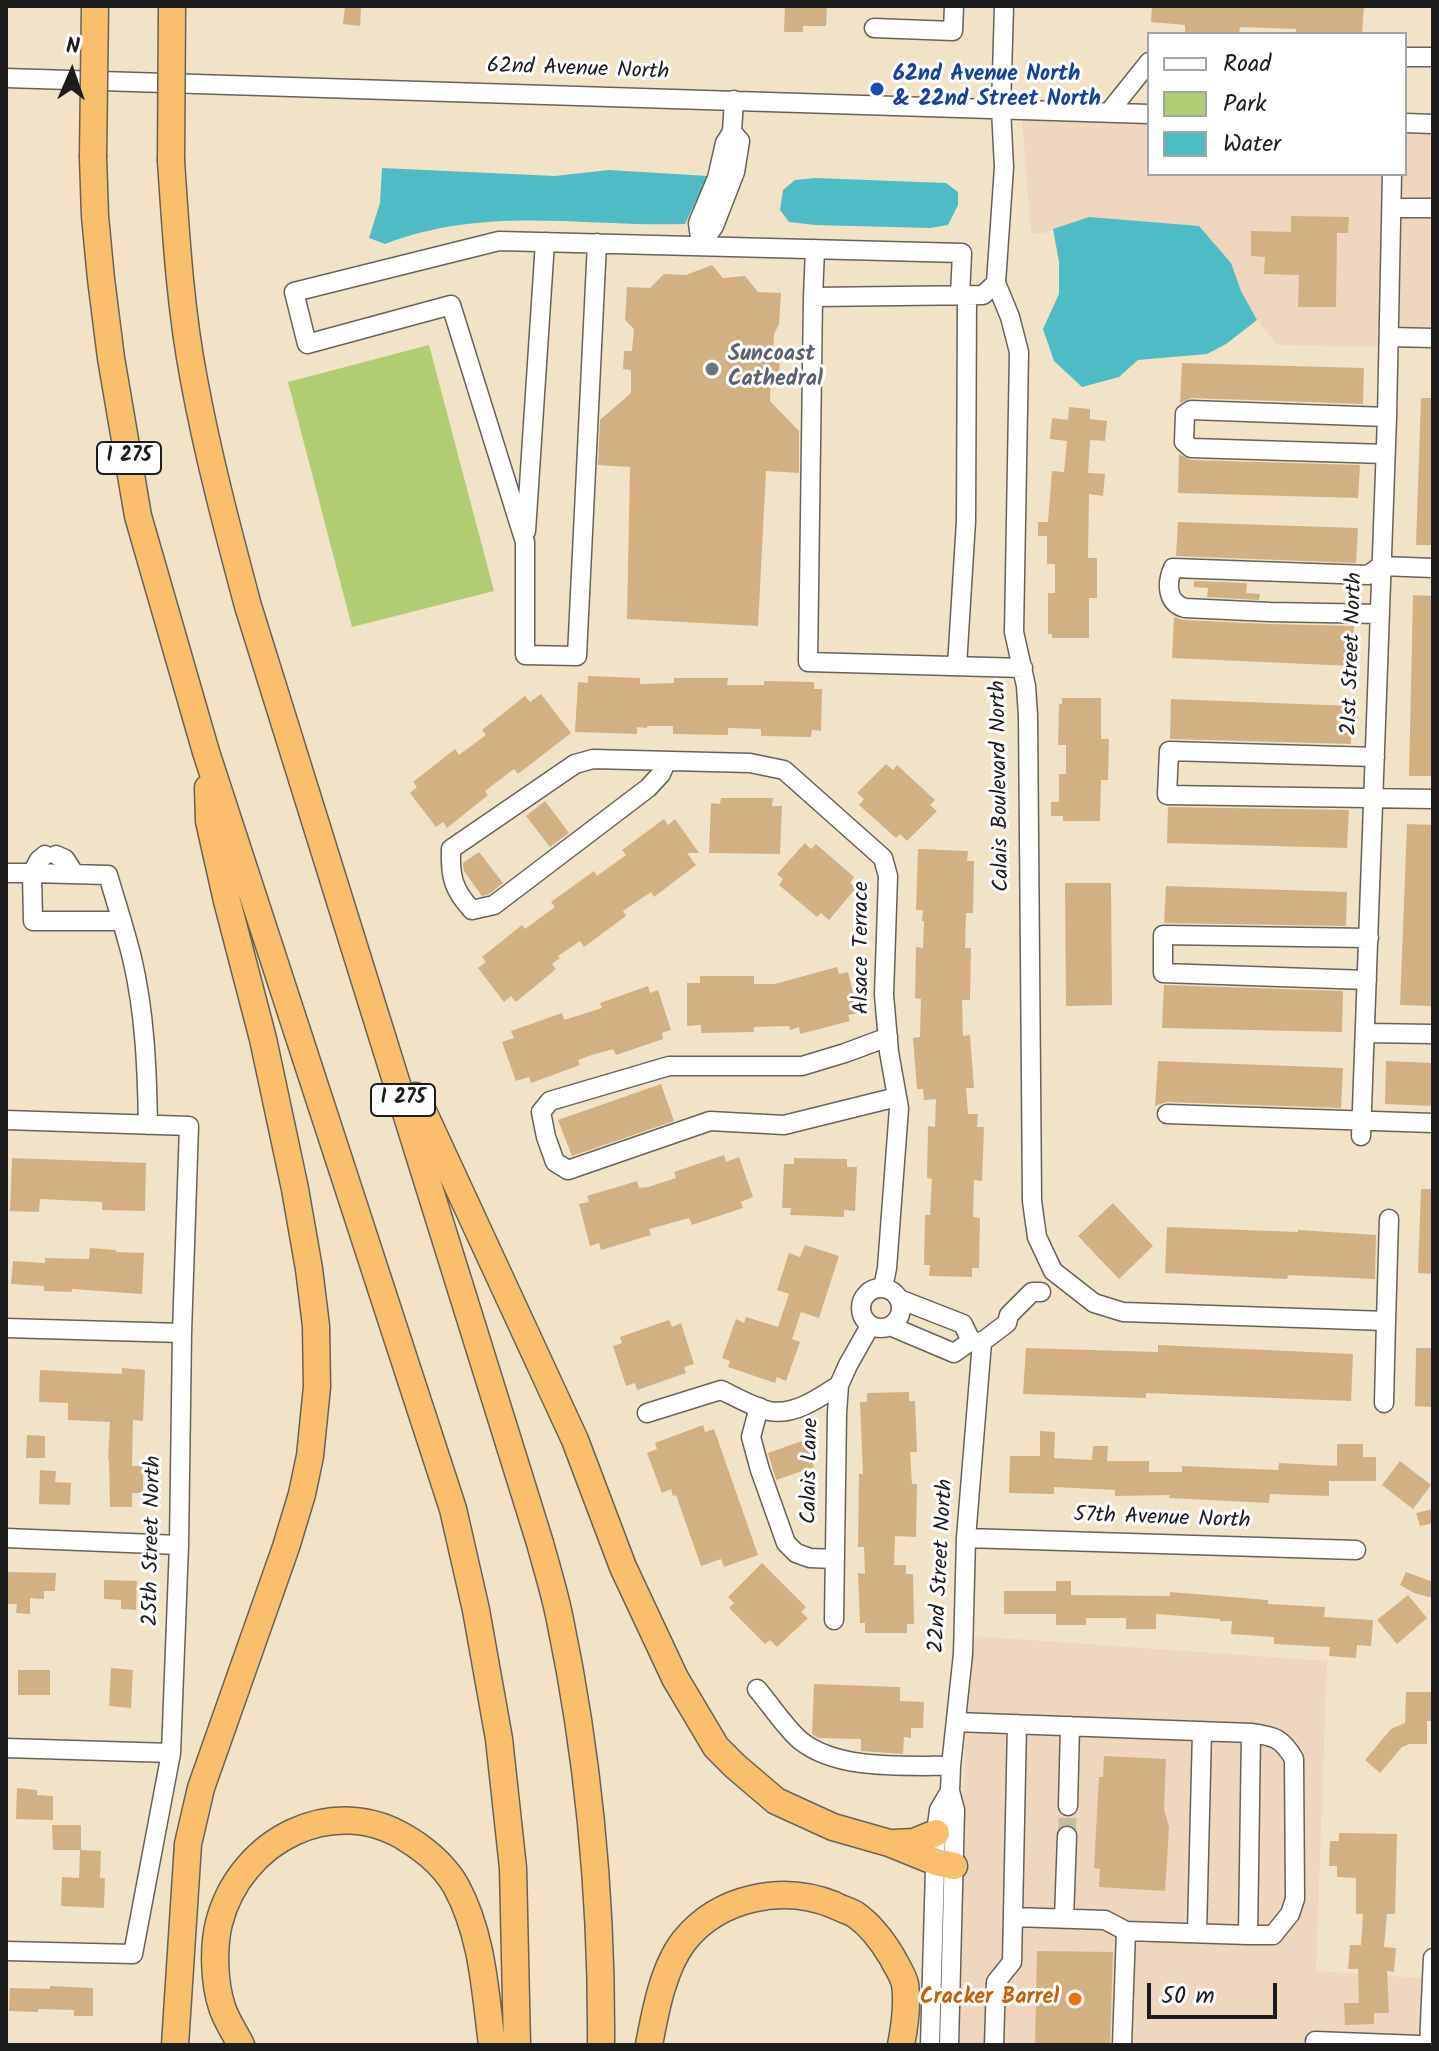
<!DOCTYPE html>
<html>
<head>
<meta charset="utf-8">
<style>
  body { margin:0 }
  #map { position:relative; width:1439px; height:2051px; overflow:hidden; background:#f2e3c6; font-family:Kalam,sans-serif }
  canvas { display:block }
  .frame { position:absolute; inset:0; border:8px solid #1c1c1c; pointer-events:none }
  .legend { position:absolute; left:1147px; top:32px; width:260px; height:144px; box-sizing:border-box; background:#fff; border:2px solid #a4a4a4; margin:0; padding:10px 14px; list-style:none; font-size:24px; color:#1c1c1c }
  .legend li { display:flex; align-items:center; gap:16px; height:40px }
  .legend b { width:40px; border:2px solid #a4a4a4 }
  .north { position:absolute; left:32px; top:32px; width:80px; height:80px; -webkit-text-stroke:6px #fff; paint-order:stroke; rotate:2deg; font-size:22px; font-weight:700; line-height:32px; text-align:center; color:#1c1c1c }
  .north::after { content:''; display:block; margin:auto; width:28px; height:36px; background:#1c1c1c; clip-path:polygon(50% 0,100% 100%,50% 72%,0 100%) }
  .scale { position:absolute; left:1147px; top:1983px; width:130px; height:36px; box-sizing:border-box; border:4px solid #1c1c1c; border-top:0; padding-left:10px; font-size:24px; line-height:28px; white-space:nowrap; color:#1c1c1c; -webkit-text-stroke:6px #fff; paint-order:stroke }
</style>
</head>
<body>
<div id="map">
<canvas width="1439" height="2051"></canvas>
<div class="frame"></div>
<ul class="legend">
<li><b style="height:10px;background:#fff"></b>Road</li>
<li><b style="height:22px;background:#b1cd73"></b>Park</li>
<li><b style="height:22px;background:#4ebcc6"></b>Water</li>
</ul>
<div class="north">N</div>
<div class="scale">50 m</div>
</div>
<script>
const ctx = document.querySelector('canvas').getContext('2d');
ctx.lineJoin = 'round';
function fill(path, color) { ctx.fillStyle = color; ctx.fill(path, 'evenodd'); }
function trace(path, color, width, dash) { ctx.strokeStyle = color; ctx.lineWidth = width; ctx.lineCap = dash ? 'butt' : 'round'; ctx.setLineDash(dash || []); ctx.stroke(path); }
function write(font, color, halo, rows, align = 'center') {
  ctx.font = font + ' Kalam,sans-serif'; ctx.lineWidth = 6; ctx.setLineDash([]); ctx.textBaseline = 'middle'; ctx.strokeStyle = halo; ctx.fillStyle = color; for (const [text, x, y, turn = 0] of rows) {
    ctx.save(); ctx.translate(x, y); ctx.rotate((+turn || 0) * Math.PI / 180); ctx.textAlign = isNaN(turn) ? turn : align; if (halo) ctx.strokeText(text, 0, 0); ctx.fillText(text, 0, 0); ctx.restore();
  }
}
const built = new Path2D(`
  M1022,119L1149,124V174H1383L1380,347L1277,345L1252,313L1241,291L1090,217L1042,234L1031,233Z
  M1405,133L1433,134V328L1398,327L1401,174H1405Z
  M973,1636L1327,1661L1316,1971L1423,1978L1420,2045H958L963,1867L964,1859L963,1807L967,1696Z`);
const green = new Path2D(`
  M429,345L494,591L352,627L288,382Z`);
const water = new Path2D(`
  M382,168L555,176L609,170L708,176L685,224C580,227 487,205 385,244L369,238L380,203Z
  M815,178L946,183L958,192V205L948,225L930,228L815,225L789,222L780,210L783,190L795,180Z
  M1089,217L1199,226L1231,263L1241,291L1257,320L1226,344L1207,354L1138,360L1119,377L1082,387L1054,361L1043,329L1059,294V262L1053,229Z`);
const building = new Path2D(`
  M345,6H361L360,26L343,24Z
  M785,6H827L826,26H803V32H784Z
  M1152,6H1364L1362,34H1296V29L1240,27L1239,34L1185,32V25L1151,22Z
  M1291,216L1349,217L1348,233H1337L1336,307H1298L1299,275L1264,274L1265,257L1251,256V231L1291,232Z
  M712,265L723,278L745,276L758,292L781,293L779,324L774,334L773,357H780L779,377H771L770,401L799,431V473L766,471L758,626L627,619L630,467L598,465L600,420L631,393V370L623,369L624,351H632L634,329L625,320L627,287L650,288L664,274L686,275Z
  M1182,363L1364,368L1363,404L1191,398L1180,403Z
  M1421,398H1433V545H1416Z
  M1069,407L1090,409V419L1107,421L1105,441L1090,440L1088,473L1105,474L1103,496L1089,494L1088,558H1097V598H1089V638H1052V634H1048V593H1055V564H1047V536H1038V522H1048L1052,471L1064,472L1067,441L1050,439L1052,418L1068,420Z
  M1179,454L1191,460L1360,465L1358,498L1178,493Z
  M1178,522L1358,528L1356,563L1176,556Z
  M1194,581L1247,583L1246,593L1260,594L1259,600L1207,597L1208,588L1194,587Z
  M1413,595L1433,596V776H1409Z
  M1174,617L1184,620L1270,624L1354,626L1353,666L1172,658Z
  M588,676L640,678V684L674,683V678H728L727,685H764V681L814,682V689H822L821,731L812,730L811,737L761,736V729L728,728V735L673,734V726H647V728L637,727V734L575,732L578,682L588,683Z
  M541,694L571,733L518,774L514,769L485,791L488,795L447,828L443,822L436,827L410,793L417,787L413,782L455,749L459,755L486,735L482,730L525,696L530,702Z
  M1062,698H1101V739H1109L1108,780H1101L1100,821H1063V816H1051V802H1059V774H1066V745H1058L1059,704H1062Z
  M1171,699L1352,706L1351,744L1170,739Z
  M886,764L893,770L897,765L935,800L930,805L937,811L907,841L900,834L896,838L859,805L864,799L857,793Z
  M721,798H773L772,806H782L780,854L709,853L711,803L720,804Z
  M545,801L569,833L550,847L526,816Z
  M1168,807L1349,810L1347,848L1167,843Z
  M664,819L668,825L675,819L699,853H687L696,865L654,897L651,892L623,911L626,916L584,947L580,941L558,956L560,958L552,964L556,969L516,1002L511,996L504,1002L478,968L486,962L482,957L522,925L525,929L555,907L551,902L594,871L597,876L626,855L622,850Z
  M1407,824L1433,825V1006L1400,1005Z
  M805,843L811,849L816,844L854,877L850,883L856,888L829,920L821,913L817,917L779,885L783,879L777,874Z
  M918,849L968,851L967,861H974L973,913H966L965,948H971L970,1000H962L963,1036L970,1035L974,1088H966L968,1114H978L977,1127H984L982,1181L974,1180L973,1217L980,1218L979,1268H972V1277L929,1276L930,1265H924L925,1215H930L932,1179L927,1178L928,1126L935,1127L936,1099L924,1100L923,1089H917L913,1038L920,1037L921,999L915,998L916,947L923,948L924,921H922L923,910H916Z
  M479,852L503,883L489,894L482,896L464,871L463,866V863Z
  M1065,883H1111L1112,1005L1066,1006Z
  M1166,886L1347,892L1346,926L1164,923Z
  M837,967L839,974L848,972L858,1013L848,1015L850,1021L800,1034L799,1027L790,1030L789,1026L754,1027V1032L701,1033V1025L687,1026V983H700V976H754V984H775Z
  M1164,985L1343,991L1342,1032L1162,1028Z
  M648,986L650,993L658,990L671,1030L662,1033L663,1039L616,1055L613,1049L592,1055L578,1060L580,1065L531,1083L529,1077L516,1081L502,1042L514,1038L511,1031L562,1013L564,1020L602,1008L600,1003Z
  M1158,1061L1343,1068L1341,1108L1167,1102L1155,1106Z
  M1386,1061L1433,1063V1106L1385,1104Z
  M661,1084L674,1121L572,1156L558,1120Z
  M724,1155L726,1162L739,1157L753,1197L741,1202L743,1208L692,1225L689,1218L649,1229L651,1235L601,1250L599,1243L590,1246L579,1204L589,1202L587,1196L637,1181L639,1188L648,1187L676,1178L674,1172Z
  M12,1158L146,1163L145,1211L102,1210V1202L40,1199L39,1212L10,1211Z
  M794,1158L847,1159V1167H857L855,1211L844,1210V1217L790,1215L791,1208H782L784,1164H794Z
  M1421,1189H1433V1274L1418,1273Z
  M1113,1203L1153,1246L1119,1279L1078,1236Z
  M1167,1227L1298,1232V1230L1376,1235L1375,1279L1288,1275L1287,1279L1165,1273Z
  M805,1245L839,1256L819,1318L801,1312L792,1339L800,1342L786,1381L777,1377L775,1383L728,1367L730,1361L722,1358L736,1319L744,1323L746,1317L778,1327L789,1294L777,1290L789,1253L800,1257Z
  M90,1248L116,1250V1252L144,1253L142,1294L72,1289V1292L44,1291V1286L11,1284L13,1261L45,1263V1258L89,1259Z
  M669,1320L672,1327L681,1323L694,1364L684,1367L686,1373L637,1390L635,1383L626,1386L613,1346L622,1343L620,1337Z
  M1158,1345L1353,1354L1351,1401L1146,1393V1398L1023,1394L1026,1348L1158,1352Z
  M1416,1348H1433V1407L1415,1406Z
  M122,1368L145,1370L143,1421L133,1420L132,1466H143V1493H132V1507H110L109,1459H108L110,1422L68,1420V1403L39,1402L40,1370L122,1374Z
  M909,1392V1401H915L917,1452H910L912,1484H917L916,1537L895,1536L894,1565H906V1574H913L914,1624H907V1633H865V1623H860L858,1573L865,1574L864,1547H858L859,1474H863L860,1402H867V1393Z
  M703,1425L705,1432L714,1429L758,1555L724,1567L721,1559L701,1566L676,1495L673,1496L671,1489L662,1493L647,1453L657,1449L655,1443Z
  M1040,1431L1055,1432L1054,1458L1092,1460L1093,1446H1108L1107,1461H1149V1472H1182V1466L1278,1470L1279,1463L1337,1466V1444H1363V1457H1376V1481H1329V1496L1270,1494L1269,1503L1169,1498L1170,1495L1115,1496V1490L1054,1487V1494L1009,1493L1010,1456H1040Z
  M27,1435L45,1436V1458H26Z
  M805,1440L814,1467L776,1480L768,1453Z
  M1400,1461L1431,1485L1413,1509L1382,1485Z
  M40,1470L56,1471L55,1482L71,1483L70,1505L39,1504Z
  M1433,1509V1523L1420,1526L1416,1513Z
  M762,1563L806,1607L801,1612L808,1618L777,1647L770,1640L765,1644L729,1608L734,1603L728,1597Z
  M6,1572L56,1573L55,1591H44V1599L30,1598V1614L16,1613L17,1604H6Z
  M1406,1572L1433,1582V1598L1414,1593L1400,1585Z
  M104,1580L137,1581L136,1610L121,1609V1600L104,1599Z
  M1056,1581H1071V1595L1170,1596V1592L1268,1600V1604L1325,1607L1324,1617L1373,1620L1371,1646L1357,1645L1356,1658L1329,1656L1330,1647L1274,1644V1637L1231,1634L1232,1621H1220V1619L1156,1614V1629H1126V1618H1086V1625H1056V1614H1004V1591H1056Z
  M1408,1595L1427,1618L1397,1644L1377,1620Z
  M111,1668L133,1670L131,1708L109,1706Z
  M18,1670H50V1695H18Z
  M814,1684L900,1687V1701L924,1702L923,1728H911V1738L904,1737L903,1754L861,1751V1739L818,1738L812,1734Z
  M1406,1692H1433V1721H1427V1744H1409L1402,1747L1380,1773L1365,1760L1391,1729L1405,1723Z
  M1104,1756L1166,1759L1164,1809L1169,1827L1165,1891L1099,1887L1100,1869L1094,1868L1099,1777H1103Z
  M17,1788L37,1790V1795L53,1796V1820L16,1819Z
  M52,1825H81V1850H53Z
  M1339,1833L1397,1834L1395,1914H1387L1384,1947L1396,1948L1394,1972L1387,1971L1389,2013H1374V2024L1345,2025L1344,2003H1359L1358,1969H1348L1350,1945H1361L1363,1914H1356V1878L1337,1877V1866H1329L1330,1841H1339Z
  M80,1850L101,1851L100,1878H105L104,1908L61,1906L62,1877L79,1878Z
  M1037,1951L1113,1952L1110,2045H1035Z
  M50,1986L93,1988V2016H74V2010L38,2009V2012L9,2011L10,1988L50,1989Z`);
const minorTunnel = new Path2D(`
  M1067,1836L1068,1806`);
const minor = new Path2D(`
  M1004,6L1001,109L1004,167L996,283L1010,317L1019,352L1014,632L1026,686L1028,716L1032,1201L1037,1237L1053,1271L1094,1303L1123,1312L1386,1321L1389,1219
  M874,28L953,31L954,6
  M1405,57H1433
  M6,78L1149,114
  M1109,112L1149,62
  M1405,123L1433,124
  M732,132L740,141L735,172L714,226L701,245L698,223L717,178L725,143L732,132L734,100
  M1392,208H1433
  M597,243L577,656L525,655V542L451,305L307,344L294,292L499,241L962,253L960,296
  M996,283L983,295L813,297L808,662L1023,668
  M813,297L815,249
  M1389,337L1433,338
  M1385,454L1191,448L1184,442L1185,414L1191,410L1387,417
  M526,531L545,242
  M1380,614L1270,612L1185,608C1167,603 1166,584 1173,568L1368,575L1381,566L1433,568
  M957,666L966,521L967,296
  M1375,757L1169,751L1167,795L1433,799
  M666,762L661,774L648,788L494,905L472,910C453,890 450,876 451,849L575,764L593,759L750,763L784,770L883,858L888,876L884,995L889,1052L899,1108L887,1268L883,1288
  M56,855L65,859L74,873
  M6,873H32L39,860L45,855
  M122,921H33L32,873L108,875C116,902 125,930 132,958C145,1013 147,1069 148,1125
  M1367,980L1163,973V935L1369,938
  M1366,1033L1433,1034
  M888,1037L845,1053L802,1066H669L550,1101L541,1112L546,1137L555,1162L568,1170L710,1121L784,1125L897,1097
  M1167,1114L1433,1123
  M6,1120L189,1126L182,1333L179,1545L171,1753L133,1954L6,1951
  M1361,1136L1387,417L1392,174
  M861 1308a20 20 0 1 1 40 0a20 20 0 1 1-40 0Z
  M899,1299L963,1324L971,1341
  M890,1326L954,1353L971,1341L982,1342L1007,1323L1009,1315L1032,1292H1041
  M6,1328L182,1333
  M1384,1403L1386,1321
  M759,1407L751,1437L760,1470L786,1543L796,1553L810,1558L835,1559
  M647,1413L721,1390C736,1397 753,1407 769,1411C794,1416 819,1398 839,1385
  M6,1538L179,1545
  M966,1538L1356,1550
  M834,1620L837,1413L839,1385L848,1365L870,1326
  M757,1689C770,1704 787,1730 801,1741C839,1771 905,1765 951,1766
  M956,1722L1251,1733C1274,1736 1282,1738 1294,1759L1295,1899L1290,1914L1273,1935H1248L1251,1733
  M6,1748L171,1753
  M1068,1806L1070,1726
  M1013,1917L1105,1920L1126,1931L1248,1935
  M1064,1919L1067,1836
  M1197,1933L1202,1731
  M1315,2041L1419,2045
  M930,2045L936,1833L939,1810L950,1791
  M949,2045L955,1810L950,1791L951,1766L963,1654L966,1538L982,1342
  M994,2045L996,1982L1012,1962L1017,1724
  M1122,2045L1126,1931
  M1429,2045L1433,1958`);
const highway = new Path2D(`
  M93,157L95,216L101,279L111,358L138,516L206,752L453,1509L476,1610L499,1739L513,1868L517,2045
  M171,161C176,234 180,307 194,380C208,456 228,531 248,606L540,1543C547,1569 555,1594 560,1620C589,1759 602,1903 601,2045
  M416,1096L575,1440L623,1567L675,1678L716,1747L735,1766L776,1801L833,1827L889,1843L936,1862L954,1866
  M894,1843L914,1842L936,1833
  M175,2045L188,1844L201,1788L286,1547L302,1494L310,1456L317,1387L316,1326L309,1269L295,1189L263,1039L227,901L209,821L208,788
  M241,2045C235,2033 226,2020 222,2007C214,1983 213,1947 219,1923C240,1840 334,1791 409,1840C428,1852 445,1867 456,1886C483,1936 485,1991 492,2045
  M649,2045C655,2013 663,1968 684,1941C719,1897 783,1884 834,1905C841,1909 850,1911 856,1915C870,1925 883,1942 892,1957C896,1965 903,1975 905,1984C908,2005 905,2025 901,2045`);
const highwayBridge = new Path2D(`
  M93,157L95,6
  M171,161L172,6`);
const markers = [
  [877,89,8,"#1a4fb4"],
  [712,369,8,"#6b7280"],
  [1075,1999,8,"#e8710a"]
];
const shields = [
  [129,458,64],
  [403,1100,64]
];
const shieldNames = [
  ["I 275",129,458],
  ["I 275",403,1100]
];
const streetNames = [
  ["62nd Avenue North",578,71,2],
  ["21st Street North",1354,654,-88],
  ["Calais Boulevard North",1002,786,-91],
  ["Alsace Terrace",863,948,-90],
  ["Calais Lane",812,1471,-89],
  ["57th Avenue North",1162,1520,2],
  ["25th Street North",154,1541,-89],
  ["22nd Street North",943,1566,-87]
];
const transitNames = [
  ["62nd Avenue North",893,76],
  ["& 22nd Street North",893,101]
];
const worshipNames = [
  ["Suncoast",728,356],
  ["Cathedral",728,381]
];
const foodNames = [
  ["Cracker Barrel",1059,1999]
];
fill(built, '#f0d6bc');
fill(green, '#b1cd73');
fill(water, '#4ebcc6');
fill(building, '#d3b081');
trace(minorTunnel, '#c7bba4', 18, [18, 9]);
trace(minor, '#676258', 21);
trace(highway, '#676258', 29);
trace(minor, '#fff', 18);
trace(highway, '#f9bf6c', 26);
trace(highwayBridge, '#676258', 29, []);
trace(highwayBridge, '#f9bf6c', 26);
for (const [x, y, r, color] of markers) { const dot = new Path2D(); dot.arc(x, y, r, 0, 2 * Math.PI); ctx.fillStyle = color; ctx.fill(dot); trace(dot, '#fff', 3); }
for (const [x, y, w] of shields) { const box = new Path2D(); box.roundRect(x - w / 2, y - 16, w, 32, 6); ctx.fillStyle = '#fff'; ctx.fill(box); trace(box, '#1c1c1c', 2); }
write('bold 20px', '#1c1c1c', null, shieldNames);
write('22px', '#1c1c1c', '#fff', streetNames);
write('bold 22px', '#164399', '#fff', transitNames, 'left');
write('bold 22px', '#5b616d', '#fff', worshipNames, 'left');
write('bold 22px', '#c56008', '#fff', foodNames, 'right');
</script>
</body>
</html>
